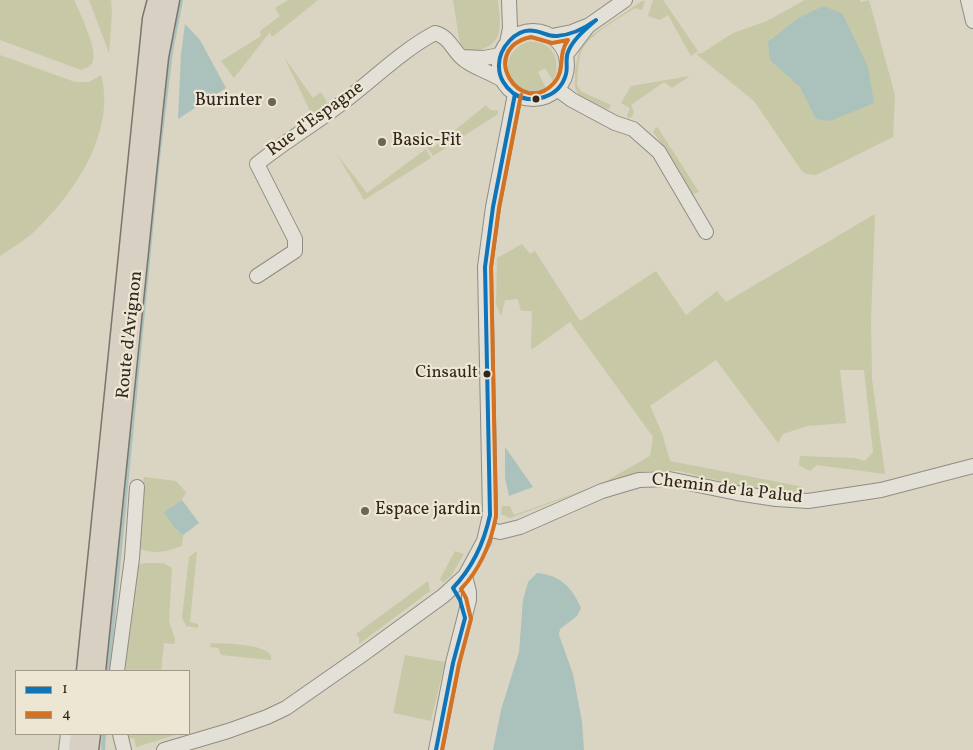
<!DOCTYPE html>
<html>
<head>
<meta charset="utf-8">
<style>
  body { margin:0 }
  #map { position:relative; width:973px; height:750px; overflow:hidden; background:#dad4c3; font-family:Vollkorn,serif }
  canvas { display:block }
  .legend { position:absolute; left:15px; top:670px; width:175px; height:65px; box-sizing:border-box; background:#ede6d2; border:1px solid #a2998b; margin:0; padding:6px 9px; list-style:none; font-size:15px; color:#312620 }
  .legend li { display:flex; align-items:center; gap:10px; height:25px }
  .legend b { width:25px; border:1px solid #a2998b }
</style>
</head>
<body>
<div id="map">
<canvas width="973" height="750"></canvas>
<ul class="legend">
<li><b style="height:6px;background:#0f75bb"></b>1</li>
<li><b style="height:6px;background:#d37223"></b>4</li>
</ul>
</div>
<script>
const ctx = document.querySelector('canvas').getContext('2d');
ctx.lineJoin = 'round';
function fill(path, color) { ctx.fillStyle = color; ctx.fill(path, 'evenodd'); }
function trace(path, color, width, dash) { ctx.strokeStyle = color; ctx.lineWidth = width; ctx.lineCap = dash ? 'butt' : 'round'; ctx.setLineDash(dash || []); ctx.stroke(path); }
function write(font, color, halo, rows, align = 'center') {
  ctx.font = font + ' Vollkorn,serif'; ctx.lineWidth = 4.5; ctx.setLineDash([]); ctx.textBaseline = 'middle'; ctx.strokeStyle = halo; ctx.fillStyle = color; for (const [text, x, y, turn = 0] of rows) {
    ctx.save(); ctx.translate(x, y); ctx.rotate((+turn || 0) * Math.PI / 180); ctx.textAlign = isNaN(turn) ? turn : align; if (halo) ctx.strokeText(text, 0, 0); ctx.fillText(text, 0, 0); ctx.restore();
  }
}
const green = new Path2D(`
  M0,0H74C80,13 97,48 93,61C91,67 86,68 81,70L0,40Z
  M89,0H111L112,14L109,53Z
  M288,0H318L272,37L270,32L234,78L221,61L261,36L260,31L280,16L275,8Z
  M453,0H498C501,28 505,49 468,51L460,45Z
  M653,0H663L698,51L691,56L668,15L660,20L648,16Z
  M805,0H860V2L869,0L895,95L893,137L816,175L806,174L801,170L754,101L696,54L702,53L733,33L767,21Z
  M642,1H645L642,10L635,8C620,18 590,34 582,50C578,60 578,75 577,85L582,92L611,105L609,109H607L579,96L575,88V70L580,46L587,38Z
  M527,42C552,39 563,60 553,81L545,68L538,72L546,88C510,102 492,56 527,42Z
  M0,55L75,82H89L101,75C116,131 76,191 37,229C27,239 12,248 0,256Z
  M284,57L313,98L321,92L328,104L312,115Z
  M690,76L672,88L664,82L631,105L634,112L632,117L628,118L627,115L630,108L621,103L631,86Z
  M486,105L490,110L498,111V114L433,156L427,147L430,145L433,148Z
  M656,127L658,128L699,192L693,194L671,157L653,132Z
  M426,149L431,158L364,200L336,153L367,193Z
  M875,214L871,320L872,379L885,474L817,465L810,471L799,465L800,456L855,458L865,461L873,452L864,370H840L846,423L807,426L783,434L778,443L716,360L650,406L662,433L670,461L804,487V496L742,486L679,471H647L589,489L510,518L501,514L502,506H510L514,515L601,484L650,456L653,437L570,322L531,350L532,311H521L518,299L505,300L501,316L496,304L497,258L522,244L530,254L535,251L580,321L656,271L686,315L717,291L726,302Z
  M144,477L176,481L186,492L182,500L165,512L173,526L183,535L182,546C162,553 157,554 136,548Z
  M197,551L190,622L198,624V628L186,626L182,618L189,557Z
  M455,551L464,554L451,576L443,583L440,579Z
  M146,563H163L172,568L169,621L175,639L174,644L164,643L161,671H123L136,565Z
  M428,581L430,591L359,644V638L356,634Z
  M211,643C227,644 260,643 271,655V660L221,655L218,648L210,647Z
  M405,655L445,662L431,721L393,713Z
  M126,734H179L136,747L134,738L127,739Z`);
const water = new Path2D(`
  M823,6L842,13L868,67L874,103L830,121L816,119L800,87L770,60L768,42L797,19Z
  M185,24L200,40L226,88L178,119L181,54Z
  M505,447L533,487L509,496L505,478Z
  M182,500L199,523L183,535L173,526L164,512Z
  M537,573C560,575 572,587 581,608L577,616L560,629L559,635L573,674L582,722L584,750H493L501,710L519,652L523,600L528,582Z`);
const stream = new Path2D(`
  M108,671L158,158L171,51L181,0
  M103,750L104,734`);
const minor = new Path2D(`
  M968,0L973,21
  M499 65a34 34 0 1 1 68 0a34 34 0 1 1-68 0Z
  M552,36L572,32L587,26
  M507,43L510,28L509,0
  M566,55L588,26L625,0
  M462,57L484,58L500,55
  M557,89L572,100L615,123L633,129L659,152L706,232
  M257,276L295,251V239L257,164C284,142 315,124 342,103C373,80 401,51 435,33C449,37 451,47 461,57C472,68 489,71 502,80
  M487,529L500,532L520,527L602,491L639,480L669,479L737,493L776,499L808,501L881,490L973,466
  M117,671L132,558L137,487
  M120,734L124,750
  M66,750L68,734
  M164,750L228,731L267,717L286,708L362,655L443,596L465,576L484,541L490,515L485,267L493,207L515,94
  M436,750L453,663L469,600V592L465,576`);
const major = new Path2D(`
  M85,671L151,19L156,0
  M97,671L154,113L160,57L171,0
  M77,750L79,734
  M90,750L92,734`);
const bus1 = new Path2D(`
  M596,20C586,29 573,39 568,52C565,59 568,67 566,74C560,97 532,106 513,93C505,87 499,77 499,67C498,49 516,27 535,31C543,32 549,37 557,36C571,35 585,28 596,20Z
  M436,750L453,663L465,618L460,600L453,588C473,567 484,543 490,515L485,267L493,207L515,94`);
const bus2 = new Path2D(`
  M531,37L552,43L568,40C557,55 566,70 554,83C521,120 476,49 531,37Z
  M442,750L459,664L471,619L466,598L461,589C480,569 491,543 496,516L491,267L499,208L521,95`);
const markers = [
  [536,99,4.5,"#312620"],
  [272,102,5,"#6c6359"],
  [382,142,5,"#6c6359"],
  [487,374,4.5,"#312620"],
  [365,511,5,"#6c6359"]
];
const busNames = [
  ["Cinsault",478,374]
];
const poiNames = [
  ["Burinter",262,102,"right"],
  ["Basic-Fit",392,142],
  ["Espace jardin",375,511]
];
const streetNames = [
  ["Rue d'Espagne",316,120,-36],
  ["Route d'Avignon",131,335,-84],
  ["Chemin de la Palud",727,490,7]
];
fill(green, '#c6c8a6');
fill(water, '#abc1bb');
trace(stream, '#abc1bb', 4);
trace(minor, '#918c83', 16);
trace(major, '#7a756d', 19);
trace(minor, '#e2e0d7', 14);
trace(major, '#d7d0c3', 16);
trace(bus1, '#0f75bb', 4);
trace(bus2, '#d37223', 4);
for (const [x, y, r, color] of markers) { const dot = new Path2D(); dot.arc(x, y, r, 0, 2 * Math.PI); ctx.fillStyle = color; ctx.fill(dot); trace(dot, '#ede6d2', 2); }
write('17px', '#312620', '#ede6d2', busNames, 'right');
write('18px', '#312620', '#ede6d2', poiNames, 'left');
write('18px', '#312620', '#ede6d2', streetNames);
</script>
</body>
</html>
